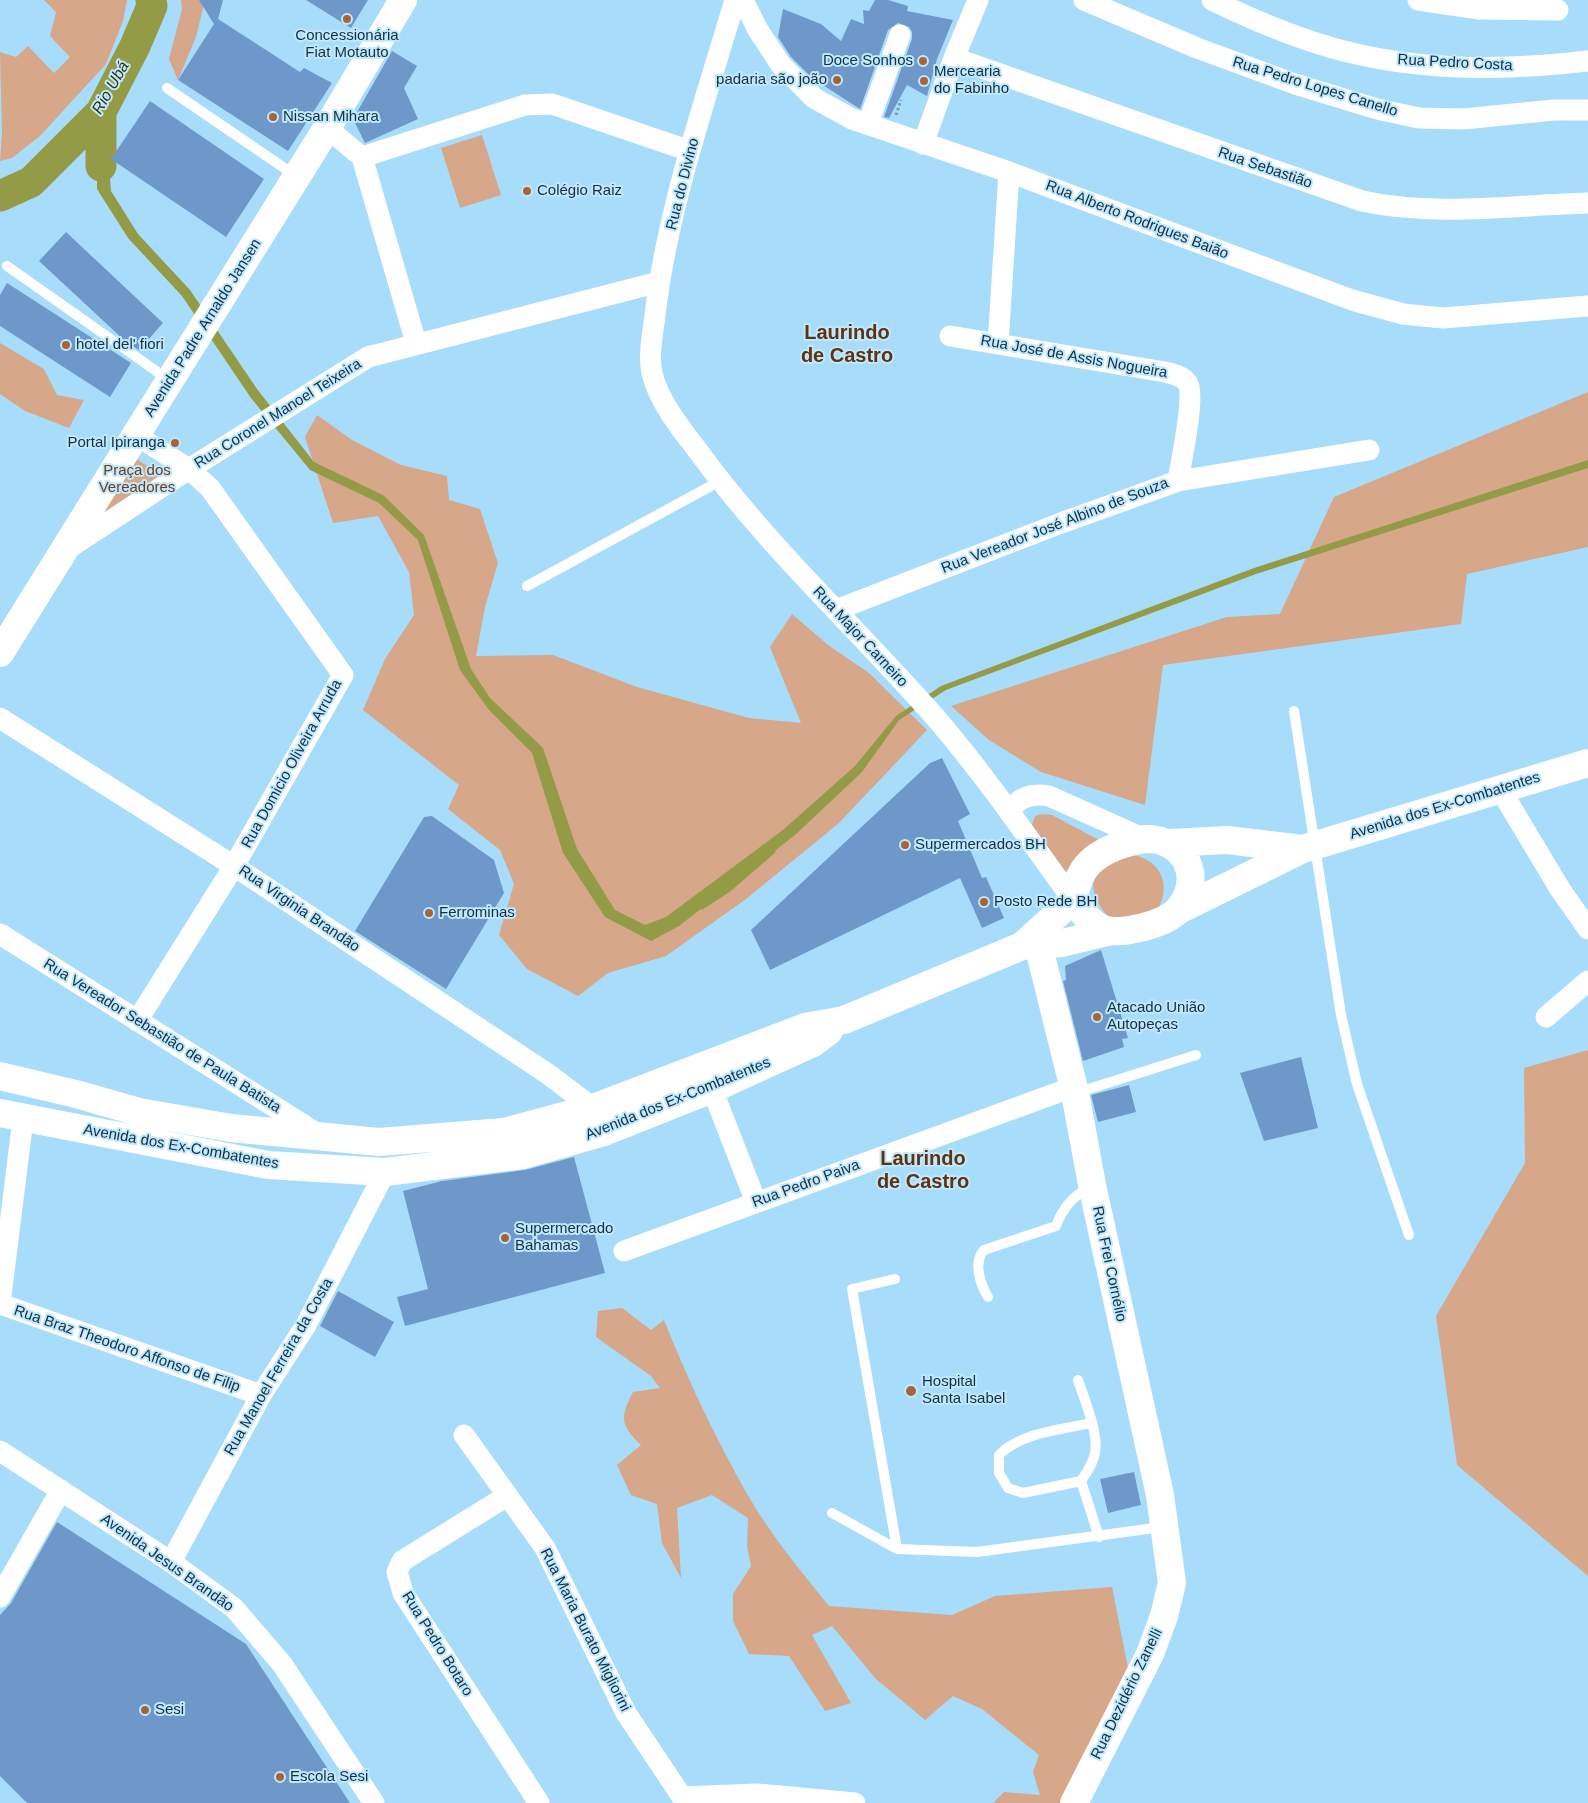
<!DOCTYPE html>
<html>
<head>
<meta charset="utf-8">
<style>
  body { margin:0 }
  canvas { display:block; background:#a7dcfb }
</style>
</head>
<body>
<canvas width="1588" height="1803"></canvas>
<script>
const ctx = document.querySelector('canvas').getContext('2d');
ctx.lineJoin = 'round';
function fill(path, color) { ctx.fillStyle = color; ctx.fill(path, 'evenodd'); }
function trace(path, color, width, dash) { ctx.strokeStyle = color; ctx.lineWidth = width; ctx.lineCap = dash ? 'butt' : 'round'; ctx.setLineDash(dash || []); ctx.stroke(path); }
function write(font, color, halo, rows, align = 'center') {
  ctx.font = font + ' Helvetica,sans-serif'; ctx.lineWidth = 4; ctx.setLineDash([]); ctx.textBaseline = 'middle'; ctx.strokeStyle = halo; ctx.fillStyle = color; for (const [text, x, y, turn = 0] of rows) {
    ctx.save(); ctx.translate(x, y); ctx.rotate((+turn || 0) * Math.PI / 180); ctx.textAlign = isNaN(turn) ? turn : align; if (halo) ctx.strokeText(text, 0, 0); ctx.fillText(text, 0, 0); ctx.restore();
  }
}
const green = new Path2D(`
  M44,0H127L123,21L106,64L40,136L12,158L0,161L2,132L0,52L16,57L28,46L54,73L70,57L50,36L56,12Z
  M181,0H205L196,37L178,80L169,59L182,9Z
  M482,135L501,195L460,208L441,148Z
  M0,343L44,369L57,395L84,400L69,428L25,411L0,394Z
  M1588,392V547L1467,574L1461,624L1163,665L1145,805L1041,772L989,740L951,706L1227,617L1280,614L1334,497Z
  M317,415L352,440L401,465L447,476L449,500L480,509L498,563L485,607L476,656L553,655L637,687L749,718L801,723L770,647L792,614L828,645L869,673L927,730L839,823L746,899L666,956L608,973L578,996L527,969L499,935L514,884L500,850L448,809L459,785L363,710L385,659L414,615L409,572L378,516L333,523L305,437Z
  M132,456L167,479L96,523Z
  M1042,814L1052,815L1099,840L1065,872L1032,825L1035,816Z
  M1130,854C1163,860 1173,887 1155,914L1111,919C1098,908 1084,882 1102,868C1110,862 1121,858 1130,854Z
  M1588,1050V1576L1457,1465L1436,1316L1525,1163L1524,1068Z
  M622,1308L651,1330L664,1320C687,1378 715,1437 746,1492C769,1533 800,1570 829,1606L952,1615L995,1596L1112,1587L1129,1673L1063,1803H993L1004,1792L1040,1795L1033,1772L1039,1755L982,1709L953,1696L925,1720L876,1679L832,1626L812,1635L851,1703L825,1711L789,1656L749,1654L733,1621V1594L751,1566L747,1546L748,1518L712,1495L677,1508L681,1578L662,1543L657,1504L631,1495L617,1465L641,1445C620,1425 620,1417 633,1392L660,1388L651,1376L596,1337L598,1311Z`);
const water = new Path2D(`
  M105,120L111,191L138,234L190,290L257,389L314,462L383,495L424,535L471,669L490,698L543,748L577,849L615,910L645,925L666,917L783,830L855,766L896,716L941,686L1254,568L1588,460V468L1256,574L946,690L899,720L862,772L795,835L679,926L651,941L605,917L563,853L532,753L489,710L460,670L418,540L379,503L310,470L251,398L182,296L128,238L97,189V127Z`);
const stream = new Path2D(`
  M702,907L728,890L773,851`);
const river = new Path2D(`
  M101,166V112
  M0,196L31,182L101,112L135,46L152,6L151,0`);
const building = new Path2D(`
  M199,0H223L218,19L300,72L304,68L332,83L288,151L178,80L214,24Z
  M306,0H368L351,28Z
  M875,0H888L908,6L907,11L953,20L937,59L927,96L907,85L889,118L884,117L912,39V32L909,27L898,23L888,30L860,109L812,78L791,57L778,37L783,9L821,24L841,41L851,19L864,24L863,10L869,11Z
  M392,51L417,66L404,88L418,119L365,143L353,119Z
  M150,101L264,179L226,237L111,159Z
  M66,232L163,323L139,350L125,341L39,261Z
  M7,283L131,363L110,397L0,326V295Z
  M942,758L970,814L958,821L982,878L986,877L1004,918L982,928L960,878L770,970L751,930L930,763Z
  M432,816L494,860L504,893L446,989L355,931L424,817Z
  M1101,950L1128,1038L1122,1039L1124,1047L1083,1061L1063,981L1066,980L1065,966Z
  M1301,1057L1318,1128L1264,1141L1240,1073Z
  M1129,1085L1136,1112L1098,1122L1091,1095Z
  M574,1157L605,1273L405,1326L397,1297L428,1289L403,1191L442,1181L525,1170Z
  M338,1291L394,1322L375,1357L320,1326Z
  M1134,1472L1141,1505L1108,1513L1100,1479Z
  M57,1522L246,1644L350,1803H27L0,1776V1615L11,1603Z`);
const path = new Path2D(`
  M896,115L901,100`);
const lane = new Path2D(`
  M167,88L296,176
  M7,266L169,380
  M527,586L720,481
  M1294,711L1341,1015L1357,1084L1409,1235
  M1076,1093L1196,1055
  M895,1279L852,1289L897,1549
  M988,1297C980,1284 973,1262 984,1250L1056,1226C1063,1207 1073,1197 1090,1186
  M1078,1380C1084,1399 1099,1433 1095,1453C1093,1464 1087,1472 1081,1481L1099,1537
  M1081,1481L1023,1493L1008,1488L999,1473V1455C1022,1432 1061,1430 1091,1423
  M832,1513L897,1549L977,1552L1162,1527`);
const street = new Path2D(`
  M735,0C705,101 667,211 655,315C653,333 648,355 652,373C659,403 683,431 701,455C771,550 858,629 935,717C985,775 1028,838 1073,900
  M743,0L758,30L781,65L814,98L852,119L1009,172L1352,300L1403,314L1443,318L1588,306
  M1084,0L1197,48L1295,84L1377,109L1419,118L1463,119L1554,110H1588
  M1212,0C1259,23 1309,44 1361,55C1434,71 1514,70 1588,61
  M1418,0L1479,9L1558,10
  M954,58L1362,201C1436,217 1513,205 1588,203
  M868,124L900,35
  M327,128L362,157
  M923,144L954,58L978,0
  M362,157L525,105L552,104L690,151
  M362,157L416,343
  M950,336L1165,372C1173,374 1184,376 1188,384C1195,399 1181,461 1178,481
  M998,344L1009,172
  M136,435L189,469L210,488L343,675L234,866L137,1021
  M66,550L189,469L368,357L659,282
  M836,610L1061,523L1178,481L1369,450
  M0,718L234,866L548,1074L593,1108
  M1500,789L1560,889L1588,929
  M1009,812C1019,797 1031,793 1049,796L1145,839
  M0,934L321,1136
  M1546,1017L1588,981
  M712,1089L756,1202
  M23,1119L0,1304L261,1395
  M624,1251L1073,1087
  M464,1435L545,1548L626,1713L686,1803
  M0,1451L171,1562L234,1608L282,1664L374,1803
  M507,1496L402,1561L397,1572L403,1593L539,1803
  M171,1562L261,1395L306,1325L385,1172
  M0,1597L61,1490
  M682,1797L757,1794L855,1803`);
const secondary = new Path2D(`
  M0,653L327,128L403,0
  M1036,936L1075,1093L1092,1185L1160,1495L1172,1583L1164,1616L1150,1654L1074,1803`);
const primary = new Path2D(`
  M1145,839C1186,838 1205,879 1178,910C1166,924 1120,936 1103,929C1089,923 1082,911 1073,900C1075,892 1077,884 1080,877C1090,853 1121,843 1145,839Z
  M1170,843L1227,840L1303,849
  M1177,911L1303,849L1588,763
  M1022,946L1062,943L1112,931
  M0,1076L76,1094L139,1112L231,1128L379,1142L504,1132L593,1108L805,1027L844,1020L1022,946L1073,900
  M0,1113L268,1165L385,1172L523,1155L604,1132L712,1089L813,1043L829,1031`);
const markers = [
  [347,19,5,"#a86434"],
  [923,61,5,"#a86434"],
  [837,80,5,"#a86434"],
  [924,81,5,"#a86434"],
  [273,117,5,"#a86434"],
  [527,191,5,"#a86434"],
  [66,345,5,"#a86434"],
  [175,443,5,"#a86434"],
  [905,845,5,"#a86434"],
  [984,902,5,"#a86434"],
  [429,913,5,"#a86434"],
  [1097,1017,5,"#a86434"],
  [505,1238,5,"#a86434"],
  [911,1391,6,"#a86434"],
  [145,1710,5,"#a86434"],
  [280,1777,5,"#a86434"]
];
const poiNames = [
  ["Concessionária",347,36,"center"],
  ["Fiat Motauto",347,53,"center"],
  ["Doce Sonhos",913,61,"right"],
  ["Mercearia",934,72],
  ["do Fabinho",934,89],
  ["padaria são joão",827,80,"right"],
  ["Nissan Mihara",283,117],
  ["Colégio Raiz",537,191],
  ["hotel del' fiori",76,345],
  ["Portal Ipiranga",165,443,"right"],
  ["Supermercados BH",915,845],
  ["Posto Rede BH",994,902],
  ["Ferrominas",439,913],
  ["Atacado União",1107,1008],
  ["Autopeças",1107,1025],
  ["Supermercado",515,1229],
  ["Bahamas",515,1246],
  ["Hospital",922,1382],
  ["Santa Isabel",922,1399],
  ["Sesi",155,1710],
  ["Escola Sesi",290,1777]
];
const streetNames = [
  ["Rua Pedro Costa",1455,63,3],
  ["Rua Pedro Lopes Canello",1315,87,17],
  ["Rua Sebastião",1265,168,19],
  ["Rua do Divino",683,184,-76],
  ["Rua Alberto Rodrigues Baião",1137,220,21],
  ["Avenida Padre Arnaldo Jansen",203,328,-58],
  ["Rua José de Assis Nogueira",1074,357,10],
  ["Rua Coronel Manoel Teixeira",278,414,-32],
  ["Rua Vereador José Albino de Souza",1055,526,-21],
  ["Rua Major Carneiro",860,637,47],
  ["Rua Domicio Oliveira Arruda",292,764,-61],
  ["Avenida dos Ex-Combatentes",1445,806,-17],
  ["Rua Virginia Brandão",299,909,34],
  ["Rua Vereador Sebastião de Paula Batista",162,1036,32],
  ["Avenida dos Ex-Combatentes",678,1099,-22],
  ["Avenida dos Ex-Combatentes",181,1147,10],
  ["Rua Pedro Paiva",806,1184,-20],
  ["Rua Frei Cornélio",1109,1264,78],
  ["Rua Braz Theodoro Affonso de Filip",127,1349,19],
  ["Rua Manoel Ferreira da Costa",279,1367,-60],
  ["Avenida Jesus Brandão",167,1563,35],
  ["Rua Maria Burato Migliorini",585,1630,63],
  ["Rua Pedro Botaro",437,1644,58],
  ["Rua Dezidério Zanelli",1127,1694,-64]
];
const parkNames = [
  ["Praça dos",137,471],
  ["Vereadores",137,488]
];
const waterNames = [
  ["Rio Ubá",111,88,-60]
];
const districtNames = [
  ["Laurindo",847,333],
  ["de Castro",847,356],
  ["Laurindo",923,1159],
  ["de Castro",923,1182]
];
fill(green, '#d6a789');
fill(water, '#939b46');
trace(stream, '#939b46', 5);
trace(river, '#939b46', 31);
fill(building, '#6f98ca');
trace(path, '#729eb7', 3, [2.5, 2.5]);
trace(lane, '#fff', 10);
trace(street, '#fff', 21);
trace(secondary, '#fff', 28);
trace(primary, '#fff', 28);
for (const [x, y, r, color] of markers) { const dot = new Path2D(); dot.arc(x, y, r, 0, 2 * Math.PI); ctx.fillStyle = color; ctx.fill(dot); trace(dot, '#c0e8ff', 2); }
write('15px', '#14303f', '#c0e8ff', poiNames, 'left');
write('15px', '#14303f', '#c0e8ff', streetNames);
write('15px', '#6e3d19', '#c0e8ff', parkNames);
write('italic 16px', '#30330e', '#c0e8ff', waterNames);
write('bold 20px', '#603310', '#c0e8ff', districtNames);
</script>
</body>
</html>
